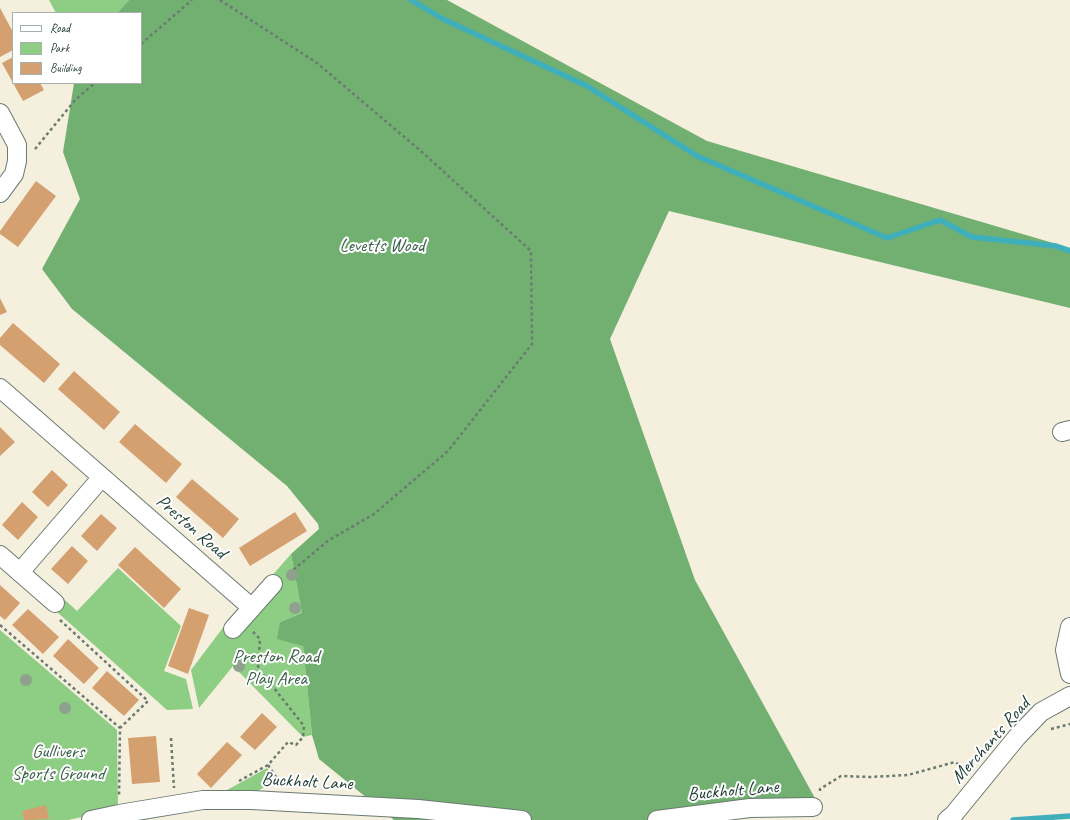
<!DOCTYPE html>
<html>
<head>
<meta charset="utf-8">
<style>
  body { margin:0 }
  #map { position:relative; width:1070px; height:820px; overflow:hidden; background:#f5efde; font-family:Caveat,sans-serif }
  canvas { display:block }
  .legend { position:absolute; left:12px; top:12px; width:130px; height:72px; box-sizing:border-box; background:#fff; border:1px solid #a5b1ae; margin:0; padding:5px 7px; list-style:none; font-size:12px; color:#1f3d34 }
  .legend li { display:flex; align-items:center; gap:8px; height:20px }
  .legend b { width:20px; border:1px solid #a5b1ae }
</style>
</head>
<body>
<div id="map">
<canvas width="1070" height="820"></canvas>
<ul class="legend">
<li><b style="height:5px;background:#fff"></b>Road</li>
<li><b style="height:11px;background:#8dcd84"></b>Park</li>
<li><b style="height:11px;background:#d4a070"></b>Building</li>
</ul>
</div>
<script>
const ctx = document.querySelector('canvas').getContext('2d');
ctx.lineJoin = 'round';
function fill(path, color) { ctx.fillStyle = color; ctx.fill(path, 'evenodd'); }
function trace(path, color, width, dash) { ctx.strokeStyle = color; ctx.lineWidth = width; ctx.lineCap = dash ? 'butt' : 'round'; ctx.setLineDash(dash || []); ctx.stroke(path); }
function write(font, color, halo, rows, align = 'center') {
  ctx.font = font + ' Caveat,sans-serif'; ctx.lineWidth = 4; ctx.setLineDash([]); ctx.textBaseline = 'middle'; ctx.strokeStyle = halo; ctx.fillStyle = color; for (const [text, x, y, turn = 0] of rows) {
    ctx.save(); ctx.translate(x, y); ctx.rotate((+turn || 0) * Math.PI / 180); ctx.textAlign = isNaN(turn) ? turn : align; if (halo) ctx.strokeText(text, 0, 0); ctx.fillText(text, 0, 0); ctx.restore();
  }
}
const green = new Path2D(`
  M49,0H129L117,13H56Z
  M291,554L302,613L280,622L303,646L312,735L303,737L233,666L199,708L191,670L225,625L237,636L281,589L270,578Z
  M118,568L181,626L164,671L186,679L193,709L167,710L56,611L65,600L77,611Z
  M0,630L117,730L118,809L68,820H0Z
  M267,768L273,777L271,782L250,797L218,795Z`);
const forest = new Path2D(`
  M129,0H447L707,141L1070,248V308L669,211L610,339L695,580L816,800H750L678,808L672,820H394L319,759L312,735L303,646L277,639L280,622L302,613L291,554L319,529L318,524L287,486L72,309L42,269L80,199L63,152L74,83H141V13H117Z`);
const stream = new Path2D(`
  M411,0L443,19L587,86L697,156L887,238L940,220L972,237L1056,246L1070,251
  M1013,820L1070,816`);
const building = new Path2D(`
  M0,8L13,32V50L0,57Z
  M13,57V83L2,63Z
  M13,83H40L44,90L23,101Z
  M36,181L56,196L18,247L0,234V231Z
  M0,298L7,312L0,315Z
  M13,323L60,364L44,383L0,345V338Z
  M74,371L120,412L104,430L58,389Z
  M135,424L182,464L166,483L119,442Z
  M0,427L15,442L0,456Z
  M52,470L68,485L48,507L32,492Z
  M192,479L239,519L223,538L176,497Z
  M22,502L38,517L18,540L2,525Z
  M295,512L307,531L250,566L239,548Z
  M101,514L117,528L97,551L81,536Z
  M72,546L88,561L68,584L51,569Z
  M135,547L181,589L164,608L118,565Z
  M0,585L20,603L5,620L0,616Z
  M189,608L209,615L188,674L168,666Z
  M28,609L59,637L43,654L12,625Z
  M68,639L99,668L84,684L53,656Z
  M107,671L139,700L124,716L92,688Z
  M262,713L277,727L255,750L240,737Z
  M156,736L160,782L132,784L128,738Z
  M227,742L242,755L211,788L197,774Z
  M46,805L49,819L24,820L22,811Z`);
const path = new Path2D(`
  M220,0L317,63L422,152L531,251L532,344L448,451L374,514L329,540L287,575
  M141,44L192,0
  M35,149L76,99L95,83
  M60,620L148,701L120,728L119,797
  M0,625L120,728
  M1051,729L1070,724
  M171,738L174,788
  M268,765L276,777L273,784
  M239,781L268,765L288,742L296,745L303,737L304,726L258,668L260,639L253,632
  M820,791V789L841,776L870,777L908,775L955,762L967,770`);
const minor = new Path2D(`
  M0,113L17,145V161L14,174L0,193
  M0,388L252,608
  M1062,432L1070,430
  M0,555L55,603
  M20,572L102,477
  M1070,627L1065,650L1070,674
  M233,629L273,584
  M91,820L119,814L203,800H252L418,809L522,820
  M657,820L750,808L813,807
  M947,820L954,814L1017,737L1041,712L1070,696`);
const trees = [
  [292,575],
  [295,608],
  [239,666],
  [26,680],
  [65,708]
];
const parkNames = [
  ["Levetts Wood",382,246],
  ["Preston Road",276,657],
  ["Play Area",276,679],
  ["Gullivers",58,752],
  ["Sports Ground",58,774]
];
const streetNames = [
  ["Preston Road",191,527,41],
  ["Merchants Road",991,741,-48],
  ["Buckholt Lane",307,782,3],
  ["Buckholt Lane",733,791,-5]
];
fill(green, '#8dcd84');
fill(forest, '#72b072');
trace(stream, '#3fafbb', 5.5);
fill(building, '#d4a070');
trace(minor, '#6a7b70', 20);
trace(path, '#6a7b70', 2.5, [3, 3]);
trace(minor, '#fff', 18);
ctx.fillStyle = '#8ea18c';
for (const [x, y] of trees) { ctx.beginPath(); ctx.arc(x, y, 6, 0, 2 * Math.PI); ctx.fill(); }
write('19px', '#3a6148', '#fff', parkNames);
write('19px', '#1f3d34', '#fff', streetNames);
</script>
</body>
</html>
